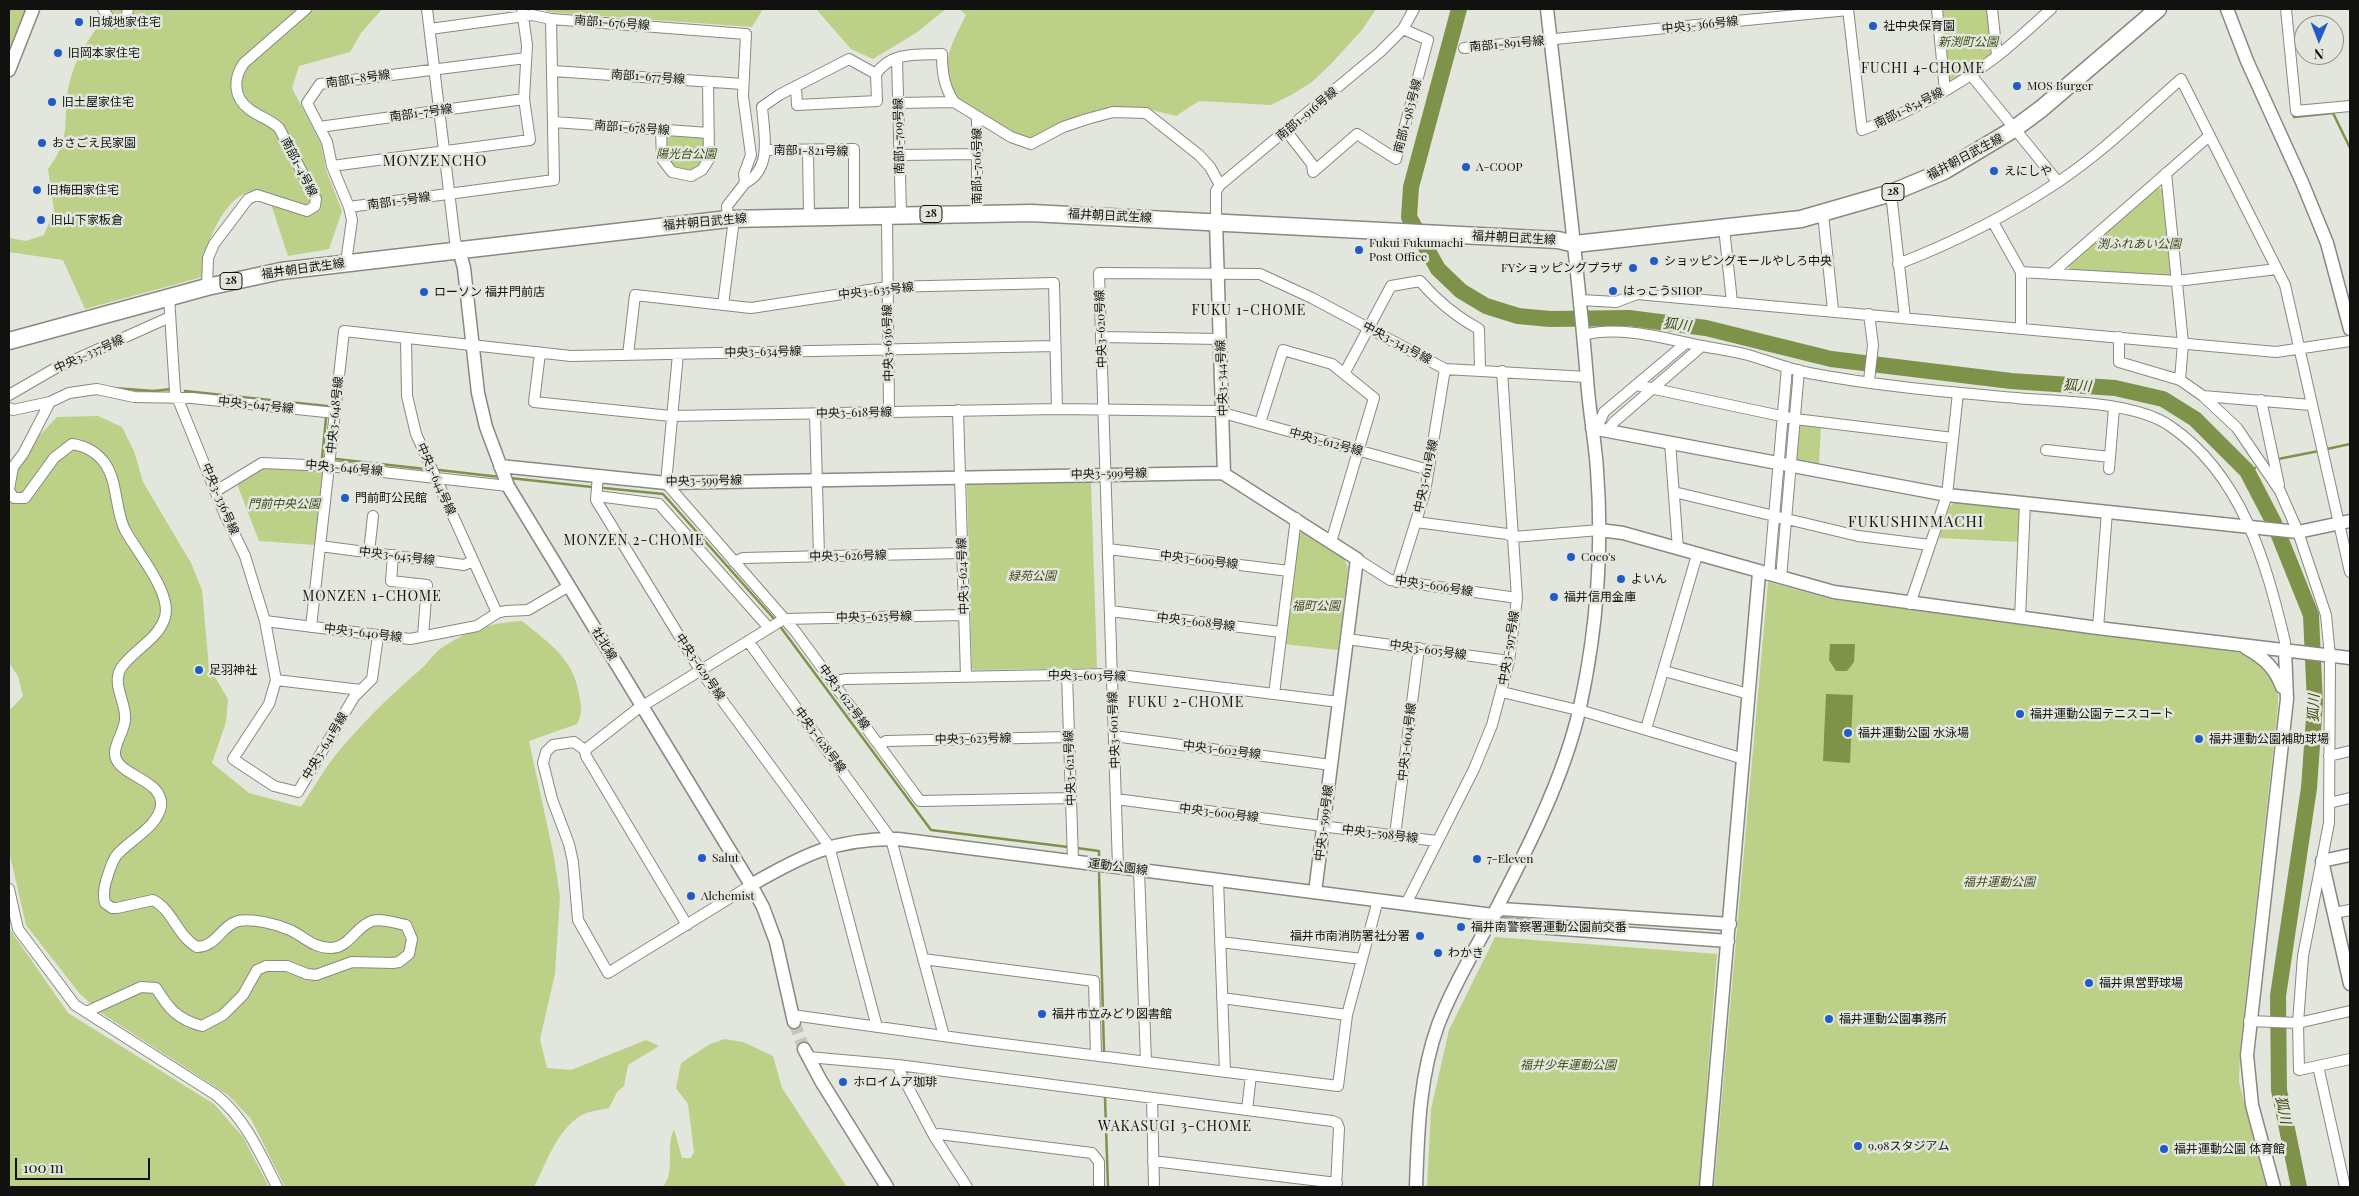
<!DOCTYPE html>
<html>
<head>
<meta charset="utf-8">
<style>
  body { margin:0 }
  #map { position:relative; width:2359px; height:1196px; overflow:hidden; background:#e3e6dc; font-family:"Playfair Display",serif }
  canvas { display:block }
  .frame { position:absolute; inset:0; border:10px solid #11120f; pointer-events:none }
  .north { position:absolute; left:2294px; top:15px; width:50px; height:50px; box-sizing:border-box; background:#e3e6dc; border:1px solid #8f918a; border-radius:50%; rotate:181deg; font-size:14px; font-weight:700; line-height:20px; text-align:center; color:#11120f }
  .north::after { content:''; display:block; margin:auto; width:18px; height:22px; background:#1f5cc8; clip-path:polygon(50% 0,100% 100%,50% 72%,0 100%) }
  .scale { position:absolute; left:15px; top:1158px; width:135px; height:22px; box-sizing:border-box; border:2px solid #11120f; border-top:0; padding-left:6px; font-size:15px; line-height:18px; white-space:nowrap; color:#11120f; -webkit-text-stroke:4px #e3e6dc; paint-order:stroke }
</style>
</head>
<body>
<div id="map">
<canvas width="2359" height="1196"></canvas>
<div class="frame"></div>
<div class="north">N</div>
<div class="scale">100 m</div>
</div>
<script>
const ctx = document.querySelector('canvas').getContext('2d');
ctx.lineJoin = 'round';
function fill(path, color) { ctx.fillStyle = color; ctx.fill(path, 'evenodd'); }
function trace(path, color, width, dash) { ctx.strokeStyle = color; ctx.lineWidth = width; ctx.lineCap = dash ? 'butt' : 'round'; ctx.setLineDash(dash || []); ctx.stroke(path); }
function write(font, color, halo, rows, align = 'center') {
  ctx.font = font + ' "Playfair Display","Noto Sans JP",serif'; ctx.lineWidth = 5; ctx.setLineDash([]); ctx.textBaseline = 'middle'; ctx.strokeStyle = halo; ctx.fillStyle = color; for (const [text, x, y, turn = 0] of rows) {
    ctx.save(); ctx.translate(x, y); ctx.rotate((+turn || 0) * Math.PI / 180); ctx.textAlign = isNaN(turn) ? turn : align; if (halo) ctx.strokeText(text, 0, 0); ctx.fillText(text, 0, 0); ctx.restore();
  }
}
const green = new Path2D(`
  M9,9H27L9,53Z
  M99,9H382L361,33L350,52L299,66L292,88L321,144L326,170L342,211L329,249L288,256L267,192C261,191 255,190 248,192C221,201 202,251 202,277L85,309L63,260L9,252V238L26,241L44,235L54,211L48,169C69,141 64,130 67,97C70,69 84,43 102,22Z
  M544,9H763L752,27L560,13L548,12Z
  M816,9H946L916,33L873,59L851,49Z
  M959,9H1376L1362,30L1330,65L1312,82L1291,95L1271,105L1199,101L1176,116L1144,108L1096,111L1056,125L1031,139L1023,138L960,101C934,73 952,43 966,15Z
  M1940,9H1988L1991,56L1954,82L1948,78Z
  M668,135L704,137L706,140L703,164L690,172L673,169L665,157V137Z
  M2157,187L2164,190L2172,273L2168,276L2070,271L2068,264Z
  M98,416L122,427L134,451L143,482L191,563L202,590L209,667L228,699L226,722L212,763L249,793L301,807C315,786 328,762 345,744C368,717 394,692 421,669C430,661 436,650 446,645C469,630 495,622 522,621C549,643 573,658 579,694C581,706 583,712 577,724L529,741L554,857L560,897L555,974L540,1039L547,1068L571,1070L646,1040L659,1046L628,1065L624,1086L617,1092L609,1108C601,1110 589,1111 582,1115C557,1129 546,1164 534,1187H285L251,1119L228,1095L101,1013L80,994L26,925L9,851V711L23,696L18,676L9,663V462L22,461L38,437L57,417Z
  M1802,422L1821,425L1819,465L1799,461L1795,457L1798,426Z
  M264,467L322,469L324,473L316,545L259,541L237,484Z
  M1091,482L1097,668L974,670L972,668L967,485Z
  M1955,502L2018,508L2021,513L2020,542L1939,538L1950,506Z
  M1302,532L1344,559L1348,567L1338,650L1284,644L1298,534Z
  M1768,582L1830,599L2243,653L2262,662L2278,691V706L2240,1050L2239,1082L2266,1187H1714Z
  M9,928L68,1013L214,1104L243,1137L269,1187H9Z
  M1495,937L1717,954L1699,1187H1427L1431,1109L1449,1030Z
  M725,1039L743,1042L773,1056L782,1088L847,1187H663C676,1171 665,1147 674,1129L682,1158H691L694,1152L688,1104L676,1088L681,1063L710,1044Z`);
const water = new Path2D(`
  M1830,644H1855L1854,662L1847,671H1836L1829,660Z
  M1826,694L1853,695L1850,763L1823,761Z`);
const stream = new Path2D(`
  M2293,112L2294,117L2333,113L2350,148
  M113,388L154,391L171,389
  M185,391L327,406V408
  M2327,449L2350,444
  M324,458H322L326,418
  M336,459L425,469
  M2278,459L2319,451
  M439,470L500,477
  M2247,471L2255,468
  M510,478L592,487
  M604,488L663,494L776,621
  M779,625L931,830L1068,847
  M1077,848L1099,851V856
  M1099,873L1104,1051
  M1105,1098L1108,1187`);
const river = new Path2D(`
  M1459,9L1411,187L1409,217L1438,269L1461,291L1486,306L1518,316L1550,319L1629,318L1706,328L1831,359L2011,381L2115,388L2163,399L2195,419L2247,471L2274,523L2311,615L2315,703L2309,788L2278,996L2279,1090L2299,1187`);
const tertiaryTunnel = new Path2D(`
  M794,1022L804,1049`);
const minor = new Path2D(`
  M103,9L111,21L118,23L126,19L128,9
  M427,9L455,241L459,250
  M1848,9L1862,130C1910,112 1955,88 1996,57C2015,42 2033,25 2051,9
  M1937,9L1945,91
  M1992,9L1997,56
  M2286,9L2296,111L2350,106
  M430,29L532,15L551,19
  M1464,48L1848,10
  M897,58L901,214
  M553,71L743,84
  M876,74C891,51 918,55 942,54C942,72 944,87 954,102L1011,137L1031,144L1063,127L1087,119L1113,112L1146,113L1199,155L1210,167L1220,185
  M1971,75L2058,182
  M796,86L797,105L877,101L876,74
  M898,103L954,102
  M977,118V213
  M554,122L709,133
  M319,127L524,99
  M661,130L662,159L672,172L691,176L702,170L709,159L708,82
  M1287,132L1312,164L1313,172L1357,134L1396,159L1428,40L1403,29
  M765,150L854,149V215
  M808,150L809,216
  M900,155L977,154
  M332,166L530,140L524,99L527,45L522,9
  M2166,173L2183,343L2180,380
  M745,183C773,169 764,133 762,107L779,95L849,59L876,74
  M1891,193L1905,318
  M349,207L554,180L551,19L746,34L743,96L751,155L744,174L745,183L727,206L728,219
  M1823,214L1833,310
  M887,215L889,412
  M1216,222V191L1220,185L1380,52L1403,29L1414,9
  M1993,222L2021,272V328
  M1724,228L1732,302
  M346,262L352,220L349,207L332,166L327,142L307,103L320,84L526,58
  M1898,264C1955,242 2007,216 2058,182C2102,153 2141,114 2181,79L2285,285L2350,572
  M2021,272L2177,281L2277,269
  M2051,274L2209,136
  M207,287L208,258L214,244L248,199L257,195L307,211L315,206L316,199L279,128C270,119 259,117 249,109C233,97 233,78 244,63L306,9
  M169,297L175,392L225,515L245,556L265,621L276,680L269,704L233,759L274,786L298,792L354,697L372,679L378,636
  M1581,300L1616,302L1637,294L2276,352L2350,341
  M723,305L734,219
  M1869,314L1873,345L1869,381
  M1584,335C1619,325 1667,339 1702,346C1717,349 1733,351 1748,355C1769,361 1788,369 1809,373C1877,386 1948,392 2016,398C2060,402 2134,401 2170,426C2242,475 2266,562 2285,642V650
  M1101,337L1220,339
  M2119,337V362L2180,380L2203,396L2237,428L2280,491L2298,532L2326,615L2330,656L2329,823L2303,956L2298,1023L2299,1070L2350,1059
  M406,338L407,396L416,434L497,613
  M540,353L534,402L671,416L1057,409L1216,411L1429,470
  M678,354L666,483L795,631L920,801L1071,798
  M628,355L635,295L751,308L888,287L1054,283L1057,409
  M1344,374L1391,286L1420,281C1438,302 1455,316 1479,329L1480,369
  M1636,385L1795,419L1953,438
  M9,395L54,369L170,317
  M2203,396L2311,405
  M2261,400L2279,485
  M9,408L13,410L50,402L69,393L97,389L134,397L192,398L335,413
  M958,410L966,676
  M815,414L819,556
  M1260,423L1283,350L1332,364L1374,398L1331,542
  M1597,428L1604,412L1686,343
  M1608,430L1614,422L1702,346
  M1670,442L1678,549
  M2046,450L2110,457
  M2109,469L2114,408
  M598,475L596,500L700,670L829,846L877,1027
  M9,489L13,467L23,454L50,402
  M9,491L14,498H25L54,458L72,444C86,446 98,453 106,465C118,484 115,510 125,530C137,552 172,593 165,617C159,639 133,650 121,668C111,685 127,703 125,720C124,731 116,741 115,752C113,776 164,778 161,806C158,827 128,841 116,856C111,863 109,873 106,881C104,888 103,895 105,903L112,908H117L153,900C173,910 177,936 197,947C216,947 221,926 238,921C253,918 276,924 290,930C305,937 313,948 331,948C349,948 356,926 372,921C382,918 395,923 406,925L412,939L409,954L399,962L393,963L352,962L316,975L307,974L287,966H266L257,970L243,995L223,1015L202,1026C177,1019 169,1009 156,988L141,987L86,1012
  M216,491L262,463L329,466L508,486
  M1674,492L1858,536L1930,545
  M597,496L659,504L769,628
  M1416,522L1507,534L1513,537L1600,530
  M320,546L464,565L473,561
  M1108,549L1289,571
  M369,552L373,516
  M393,555L391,581L427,585L423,636
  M1357,559L1390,580L1517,598
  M734,562L743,558L962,553
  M1769,575L1787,367
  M1781,578L1799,370
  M1397,582L1425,492L1445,369
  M1910,604L1947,495L1958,393
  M1110,611L1281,632
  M2020,618L2025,503
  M265,621L410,639L477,626L497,613L505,611L528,610L569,586
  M311,627L344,331L571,356L1055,346
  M2098,628L2107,512
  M1347,639L1509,661
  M748,641L891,839L944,1036
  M1664,671L1749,694
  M1067,674L1073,861
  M276,680L361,690
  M833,682L845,679L1112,674L1339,702
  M1502,692L1586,712L1744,759
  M1274,694L1296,518
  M1646,729L1697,555
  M1114,736L1331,765
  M879,745L886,741L1068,737
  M585,750L574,742L553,745L546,752L543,763L552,799L569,844L573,862L578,920L608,973L751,885
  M2329,756L2350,751
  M1116,799L1436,841
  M2329,803L2350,798
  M1395,835L1419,648
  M1118,867L1099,273L1260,274L1312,298L1445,369L1587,377
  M1139,870L1146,1062
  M1218,880L1225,1072
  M9,889L18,929L75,1005L216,1095C245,1118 261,1155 277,1187
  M1406,904L1474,769L1492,725L1509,661L1517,598L1502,371
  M2334,913L2350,910
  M687,925L586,756L585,750L636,710L784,619L964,615
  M1220,942L1362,959
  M923,959L1094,981L1096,1055
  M1222,998L1347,1015
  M792,1015L972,1040L1338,1086L1347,1015L1378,900
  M2249,1021L2298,1023L2350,1011
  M808,1057L898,1065L1332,1121L1337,1123L1339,1128L1336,1187
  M898,1065L899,1070L934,1136L967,1187
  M2318,1066L2345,1187
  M1152,1098L1154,1187
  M1247,1110L1251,1075
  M934,1136L939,1134L1092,1153L1099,1162V1187
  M1153,1161L1337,1183`);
const tertiary = new Path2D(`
  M2227,9L2247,61L2302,182L2327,243L2350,329
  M9,70L33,9
  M1216,222L1224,474
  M459,250L464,268L478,393L486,427L508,486L751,885L763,907L776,942L794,1022
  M1592,428L1947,495L2298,532L2350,521
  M500,466L666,483L1220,473L1224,474L1357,559L1315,892
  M1600,530L1623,533L1834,592L2098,628L2350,658
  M2246,648C2264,658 2275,668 2282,687
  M2350,855L2322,861L2350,984
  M751,885C803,855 836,838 898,839L1493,915
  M1493,915L1495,924L1728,941
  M1493,915L1501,909L1730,924
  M804,1049L821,1081L887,1187
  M1416,1187C1418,1132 1419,1078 1438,1025C1452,988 1472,955 1490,921C1524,856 1564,779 1580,707C1597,629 1603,550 1597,470C1595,440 1589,410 1587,379C1577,255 1561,132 1547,9
  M1706,1187L1759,573
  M2274,1187L2252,1105L2247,1055L2287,699L2285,650`);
const primary = new Path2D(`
  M9,341L207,287L281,271L728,219L1031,213L1558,240L1575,244L1801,219L1891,193L1944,171L2014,129L2041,109L2158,9`);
const markers = [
  [79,22,5,"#1f5cc8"],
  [1873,26,5,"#1f5cc8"],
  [58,53,5,"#1f5cc8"],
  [2017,86,5,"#1f5cc8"],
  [52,102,5,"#1f5cc8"],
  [42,143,5,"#1f5cc8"],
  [1466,167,5,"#1f5cc8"],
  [1994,171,5,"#1f5cc8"],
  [37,190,5,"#1f5cc8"],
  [41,220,5,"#1f5cc8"],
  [1359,250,5,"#1f5cc8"],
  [1654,261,5,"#1f5cc8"],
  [1633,268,5,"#1f5cc8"],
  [1613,291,5,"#1f5cc8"],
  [424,292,5,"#1f5cc8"],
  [345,498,5,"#1f5cc8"],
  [1571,557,5,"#1f5cc8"],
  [1621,579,5,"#1f5cc8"],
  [1554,597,5,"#1f5cc8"],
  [199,670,5,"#1f5cc8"],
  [2020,714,5,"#1f5cc8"],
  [1848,733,5,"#1f5cc8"],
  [2199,739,5,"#1f5cc8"],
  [702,858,5,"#1f5cc8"],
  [1477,859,5,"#1f5cc8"],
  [691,896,5,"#1f5cc8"],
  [1461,927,5,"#1f5cc8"],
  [1420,936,5,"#1f5cc8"],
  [1438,953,5,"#1f5cc8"],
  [2089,983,5,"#1f5cc8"],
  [1042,1014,5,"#1f5cc8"],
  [1829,1019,5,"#1f5cc8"],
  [843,1082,5,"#1f5cc8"],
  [1858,1146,5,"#1f5cc8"],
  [2164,1149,5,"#1f5cc8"]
];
const shields = [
  [1893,192,22],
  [931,214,22],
  [231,281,22]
];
const shieldNames = [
  ["28",1893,192],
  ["28",931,214],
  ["28",231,281]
];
const poiNames = [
  ["旧城地家住宅",89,22],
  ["社中央保育園",1883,26],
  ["旧岡本家住宅",68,53],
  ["MOS Burger",2027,86],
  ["旧土屋家住宅",62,102],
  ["おさごえ民家園",52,143],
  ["A-COOP",1476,167],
  ["えにしや",2004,171],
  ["旧梅田家住宅",47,190],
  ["旧山下家板倉",51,220],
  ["Fukui Fukumachi",1369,243],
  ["Post Office",1369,257],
  ["ショッピングモールやしろ中央",1664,261],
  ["FYショッピングプラザ",1623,268,"right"],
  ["はっこうSHOP",1623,291],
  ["ローソン 福井門前店",434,292],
  ["門前町公民館",355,498],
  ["Coco's",1581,557],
  ["よいん",1631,579],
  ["福井信用金庫",1564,597],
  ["足羽神社",209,670],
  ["福井運動公園テニスコート",2030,714],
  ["福井運動公園 水泳場",1858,733],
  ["福井運動公園補助球場",2209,739],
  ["Salut",712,858],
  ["7-Eleven",1487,859],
  ["Alchemist",701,896],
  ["福井南警察署運動公園前交番",1471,927],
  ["福井市南消防署社分署",1410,936,"right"],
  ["わかき",1448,953],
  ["福井県営野球場",2099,983],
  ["福井市立みどり図書館",1052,1014],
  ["福井運動公園事務所",1839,1019],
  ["ホロイムア珈琲",853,1082],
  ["9.98スタジアム",1868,1146],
  ["福井運動公園 体育館",2174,1149]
];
const streetNames = [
  ["南部1-676号線",612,23,4],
  ["中央3-366号線",1700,25,-6],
  ["南部1-891号線",1507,44,-5],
  ["南部1-677号線",648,77,4],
  ["南部1-8号線",358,79,-8],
  ["南部1-854号線",1909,108,-26],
  ["南部1-7号線",421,113,-8],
  ["南部1-916号線",1307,114,-40],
  ["南部1-983号線",1408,116,-75],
  ["南部1-678号線",632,128,4],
  ["南部1-709号線",899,136,-91],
  ["南部1-821号線",811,151,1],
  ["福井朝日武生線",1965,157,-28],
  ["南部1-706号線",977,166,-90],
  ["南部1-4号線",299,167,63],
  ["南部1-5号線",399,201,-8],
  ["福井朝日武生線",1110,216,3],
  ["福井朝日武生線",705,222,-5],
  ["福井朝日武生線",1514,238,3],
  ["福井朝日武生線",303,269,-8],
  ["中央3-635号線",876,291,-6],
  ["中央3-620号線",1101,329,-92],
  ["中央3-636号線",888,343,-91],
  ["中央3-343号線",1397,343,28],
  ["中央3-634号線",763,352,-1],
  ["中央3-337号線",89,354,-24],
  ["中央3-344号線",1222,378,-92],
  ["中央3-647号線",256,405,6],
  ["中央3-618号線",854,413,-1],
  ["中央3-648号線",335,415,-84],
  ["中央3-612号線",1326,442,15],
  ["中央3-646号線",344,468,5],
  ["中央3-599号線",1109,474,-1],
  ["中央3-611号線",1426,476,-78],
  ["中央3-644号線",436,479,66],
  ["中央3-599号線",704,481,-1],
  ["中央3-336号線",220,499,67],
  ["中央3-645号線",397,556,7],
  ["中央3-626号線",848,556,-1],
  ["中央3-609号線",1199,560,7],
  ["中央3-624号線",963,576,-92],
  ["中央3-606号線",1434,586,9],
  ["中央3-625号線",874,617,-1],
  ["中央3-608号線",1196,622,7],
  ["中央3-640号線",363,633,7],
  ["社北線",604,644,59],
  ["中央3-597号線",1509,648,-81],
  ["中央3-605号線",1428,650,8],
  ["中央3-629号線",700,667,56],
  ["中央3-603号線",1087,676,1],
  ["中央3-622号線",844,697,54],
  ["中央3-601号線",1114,730,-92],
  ["中央3-623号線",973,739,-1],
  ["中央3-628号線",820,740,54],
  ["中央3-604号線",1407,742,-83],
  ["中央3-641号線",325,746,-59],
  ["中央3-602号線",1222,750,7],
  ["中央3-621号線",1070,768,-92],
  ["中央3-600号線",1219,813,7],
  ["中央3-599号線",1324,823,-83],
  ["中央3-598号線",1380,834,7],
  ["運動公園線",1118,867,7]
];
const parkNames = [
  ["新渕町公園",1968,42],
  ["陽光台公園",686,154],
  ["渕ふれあい公園",2139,244],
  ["門前中央公園",284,504],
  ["緑苑公園",1032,576],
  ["福町公園",1316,606],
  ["福井運動公園",1999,882],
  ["福井少年運動公園",1568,1065]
];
const neighbourhoodNames = [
  ["FUCHI 4-CHOME",1923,69],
  ["FUKU 1-CHOME",1249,311],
  ["MONZEN 2-CHOME",634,541],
  ["MONZEN 1-CHOME",372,597],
  ["FUKU 2-CHOME",1186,703],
  ["WAKASUGI 3-CHOME",1175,1127]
];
const waterNames = [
  ["狐川",1677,325,7],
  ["狐川",2077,386,4],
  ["狐川",2314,708,-88],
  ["狐川",2283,1110,79]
];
const quarterNames = [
  ["MONZENCHO",435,161],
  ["FUKUSHINMACHI",1916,522]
];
fill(green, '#bcd088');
fill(water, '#7f924a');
trace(stream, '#7f924a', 2.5);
trace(river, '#7f924a', 16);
trace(tertiaryTunnel, '#c4c6bd', 12, [12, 6]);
trace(minor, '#878a81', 12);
trace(tertiary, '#878a81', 15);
trace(primary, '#878a81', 19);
trace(minor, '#fff', 10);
trace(tertiary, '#fff', 12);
trace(primary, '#fff', 16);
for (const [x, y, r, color] of markers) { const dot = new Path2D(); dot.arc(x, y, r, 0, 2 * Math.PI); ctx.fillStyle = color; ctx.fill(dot); trace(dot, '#e3e6dc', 2); }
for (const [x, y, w] of shields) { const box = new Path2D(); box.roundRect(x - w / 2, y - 8.5, w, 17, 4); ctx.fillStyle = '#e3e6dc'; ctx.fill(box); trace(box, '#11120f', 1); }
write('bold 11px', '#11120f', null, shieldNames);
write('12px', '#11120f', '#e3e6dc', poiNames, 'left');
write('12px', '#11120f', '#e3e6dc', streetNames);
write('italic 12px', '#3f4b15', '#e3e6dc', parkNames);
ctx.letterSpacing = '1px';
write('14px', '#11120f', '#e3e6dc', neighbourhoodNames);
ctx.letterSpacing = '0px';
write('italic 14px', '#3b4812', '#e3e6dc', waterNames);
ctx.letterSpacing = '1px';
write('15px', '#11120f', '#e3e6dc', quarterNames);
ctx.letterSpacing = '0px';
</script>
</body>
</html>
